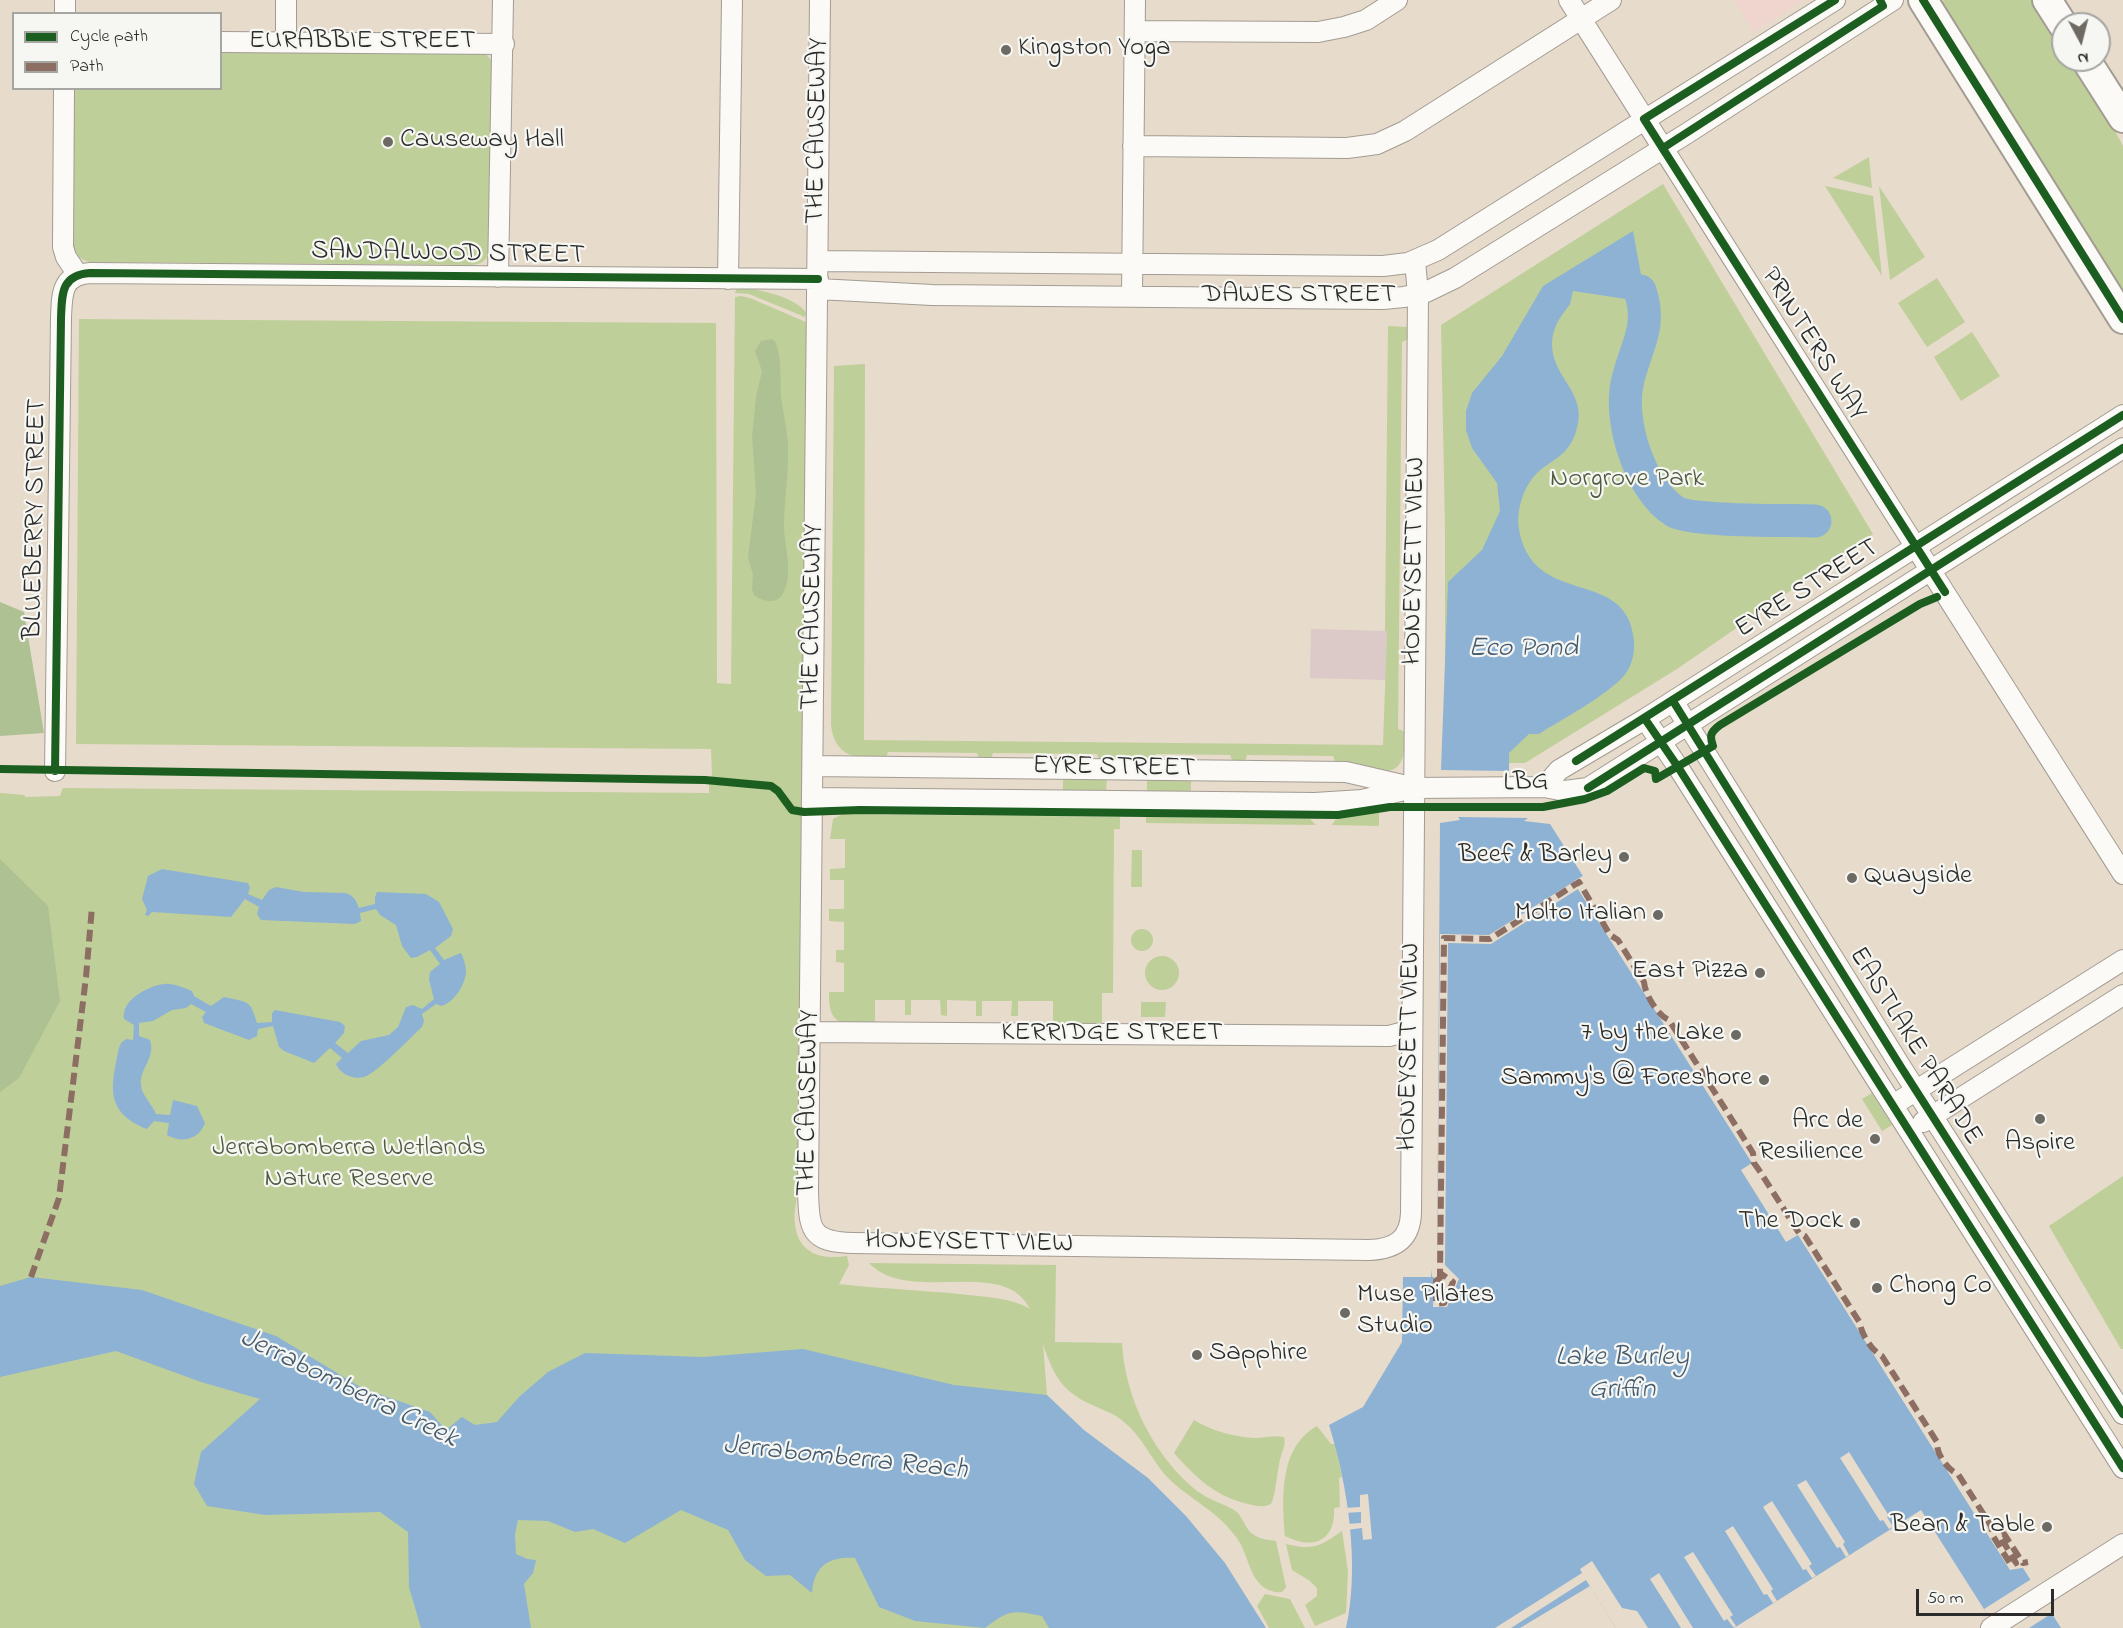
<!DOCTYPE html>
<html>
<head>
<meta charset="utf-8">
<style>
  body { margin:0 }
  #map { position:relative; width:2123px; height:1628px; overflow:hidden; background:#e7dbcb; font-family:"Indie Flower",sans-serif }
  canvas { display:block }
  .legend { position:absolute; left:12px; top:12px; width:210px; height:78px; box-sizing:border-box; background:#f6f6f2; border:2px solid #a5a5a2; margin:0; padding:8px 10px; list-style:none; font-size:18px; color:#2b2b2b }
  .legend li { display:flex; align-items:center; gap:12px; height:30px }
  .legend b { width:30px; border:2px solid #a5a5a2 }
  .north { position:absolute; left:2051px; top:12px; width:60px; height:60px; box-sizing:border-box; background:#f6f6f2; border:2px solid #a5a5a2; border-radius:50%; rotate:173deg; font-size:16px; font-weight:700; line-height:24px; text-align:center; color:#2b2b2b }
  .north::after { content:''; display:block; margin:auto; width:21px; height:27px; background:#6d6963; clip-path:polygon(50% 0,100% 100%,50% 72%,0 100%) }
  .scale { position:absolute; left:1916px; top:1589px; width:138px; height:27px; box-sizing:border-box; border:3px solid #2b2b2b; border-top:0; padding-left:8px; font-size:18px; line-height:21px; white-space:nowrap; color:#2b2b2b; -webkit-text-stroke:4px #f6f6f2; paint-order:stroke }
</style>
</head>
<body>
<div id="map">
<canvas width="2123" height="1628"></canvas>
<ul class="legend">
<li><b style="height:8px;background:#1b5e20"></b>Cycle path</li>
<li><b style="height:8px;background:#8d6e63"></b>Path</li>
</ul>
<div class="north">N</div>
<div class="scale">50 m</div>
</div>
<script>
const ctx = document.querySelector('canvas').getContext('2d');
ctx.lineJoin = 'round';
function fill(path, color) { ctx.fillStyle = color; ctx.fill(path, 'evenodd'); }
function trace(path, color, width, dash) { ctx.strokeStyle = color; ctx.lineWidth = width; ctx.lineCap = dash ? 'butt' : 'round'; ctx.setLineDash(dash || []); ctx.stroke(path); }
function write(font, color, halo, rows, align = 'center') {
  ctx.font = font + ' "Indie Flower",sans-serif'; ctx.lineWidth = 4.5; ctx.setLineDash([]); ctx.textBaseline = 'middle'; ctx.strokeStyle = halo; ctx.fillStyle = color; for (const [text, x, y, turn = 0] of rows) {
    ctx.save(); ctx.translate(x, y); ctx.rotate((+turn || 0) * Math.PI / 180); ctx.textAlign = isNaN(turn) ? turn : align; if (halo) ctx.strokeText(text, 0, 0); ctx.fillText(text, 0, 0); ctx.restore();
  }
}
const built = new Path2D(`
  M1735,0H1804L1754,32Z`);
const industrial = new Path2D(`
  M1311,629L1387,631L1386,680L1310,678Z`);
const green = new Path2D(`
  M1944,0H2034L2063,46V60H2072L2105,112L2123,146V297L1937,5Z
  M221,50L486,54L491,60L492,69L489,256L481,263L473,265L90,262C81,260 75,255 73,246V89L220,88Z
  M1869,157L1872,188L1833,178Z
  M1663,184L1873,534L1677,669L1525,763H1445V530L1441,325Z
  M1825,186L1873,196L1882,276Z
  M1879,186L1925,257L1890,280Z
  M1937,278L1965,322L1927,347L1898,303Z
  M737,288C755,287 799,298 807,314L804,317L800,315L749,294L735,293Z
  M741,296L750,298L808,323L804,808L793,806L780,788L770,783L712,777L711,749L76,744L79,319L716,323L717,683L731,684L735,297Z
  M1388,326L1408,327L1409,339L1402,342L1398,729L1406,732C1405,793 1376,765 1335,762L1333,756L1247,755L1245,762H1233L1230,755L1156,754L1155,761L1099,760L1097,754L993,753L991,759H979L977,753L888,752L886,759C858,758 835,759 831,725L834,366L865,364L864,740L1383,745L1387,631H1385Z
  M1972,332L2000,376L1961,401L1934,357Z
  M1063,776L1107,777L1106,794L1063,793Z
  M1147,777H1191V795L1147,794Z
  M709,784L767,789L775,793L790,813L804,816L799,1187C797,1199 793,1212 795,1224C798,1254 822,1260 847,1256L849,1265L839,1284C882,1289 925,1290 968,1295C988,1297 1012,1298 1030,1309C1003,1255 909,1306 869,1263L1056,1265L1055,1342L1122,1343C1125,1399 1154,1456 1197,1491C1209,1500 1222,1503 1234,1510C1243,1515 1245,1530 1254,1535C1260,1539 1269,1540 1276,1541L1286,1587C1283,1592 1281,1593 1275,1592C1251,1587 1250,1561 1240,1543C1236,1536 1231,1531 1226,1525C1208,1506 1184,1495 1166,1476C1151,1459 1142,1436 1124,1422C1114,1413 1100,1409 1088,1403C1060,1390 1052,1371 1043,1344L1047,1395L1055,1411L1259,1628H0V793L24,795L26,797L60,796L63,788L709,793Z
  M1379,812V826L1332,825L1335,820C1350,817 1364,814 1379,812Z
  M843,814L1120,817V829H1114L1113,993H1102V1026H1053V1001H1018V1016H1011L1012,1001H982V1016H976V1001L947,1000V1016L941,1015L940,1000H911V1015H905V1000H875V1025C845,1024 828,1029 829,992H844V963L836,962V950H844V922L829,921V909H844V880H830V869L845,868V839H830L833,819Z
  M1146,817L1310,819L1316,825L1146,823Z
  M1132,850H1142V887H1131Z
  M1131 940a11 11 0 1 1 22 0a11 11 0 1 1-22 0Z
  M1145 973a17 17 0 1 1 34 0a17 17 0 1 1-34 0Z
  M1141,1002H1166L1165,1017H1141Z
  M1872,1093L1892,1125L1882,1131L1862,1099Z
  M2123,1176V1349H2121L2049,1226Z
  M1194,1420C1212,1431 1234,1437 1255,1438C1264,1438 1275,1435 1284,1437C1286,1444 1283,1449 1281,1456C1277,1469 1276,1495 1271,1504C1263,1508 1255,1506 1248,1504C1216,1497 1195,1477 1174,1453Z
  M1317,1426L1331,1444H1335L1342,1477L1339,1478L1340,1507L1334,1508C1336,1542 1312,1550 1285,1536C1282,1498 1279,1447 1317,1426Z
  M1342,1531L1348,1571L1346,1613L1315,1626L1305,1605L1317,1596V1588L1310,1581L1292,1570L1286,1544C1314,1551 1320,1546 1342,1531Z
  M1265,1594L1290,1599L1305,1628H1269L1257,1606Z`);
const forest = new Path2D(`
  M771,339L775,341C782,358 780,378 781,396C783,412 787,428 788,445C789,473 784,500 784,528C785,548 794,577 782,595C776,605 761,601 754,595L752,589L753,575L748,557L756,494L752,437L756,397L762,371L755,351L761,341Z
  M0,602L24,612L44,733L0,736Z
  M0,859L48,906L60,1001L19,1078L0,1092Z`);
const water = new Path2D(`
  M1633,231L1646,302L1573,291C1572,295 1571,300 1570,304C1568,308 1564,311 1562,315C1556,323 1552,334 1552,344C1552,378 1587,392 1577,428C1570,456 1553,458 1536,474C1523,488 1516,511 1519,529C1521,545 1530,562 1543,571C1576,595 1629,584 1634,641C1635,654 1631,669 1622,678C1601,699 1564,718 1539,734H1529L1509,753V771L1441,770L1448,582L1482,550L1500,511L1497,483L1472,448L1466,430V411L1472,393L1502,356L1543,286Z
  M1458,817L1528,818L1524,821L1550,824L1583,876L1574,881L1578,889L1753,1163L1742,1170L1786,1241L1798,1234L2010,1569L2023,1568L2061,1628H1996L1921,1510L1734,1628H1616L1590,1586L1520,1628H1346C1360,1566 1348,1486 1329,1425L1363,1407L1402,1342L1403,1277H1431L1432,1269H1437L1440,823L1460,820Z
  M162,869L248,883L250,888L248,894L262,900L269,890L276,887L304,892L346,893C354,896 356,900 359,908L375,904V897L377,892L426,894L439,902L453,929L451,936L435,948L444,960L461,953C464,959 466,966 466,972C465,985 454,1003 441,1006L436,1004L422,1014L424,1021L422,1027C411,1037 377,1073 364,1077C353,1080 340,1074 336,1064L342,1058L330,1048L314,1063L284,1051L279,1047L273,1026L258,1029L257,1036L249,1040L204,1023L202,1017L206,1012L191,1004L186,1008L172,1010L153,1021L139,1023V1036L150,1040C156,1058 139,1069 141,1085C141,1094 152,1104 156,1114L170,1115L173,1100L197,1106L205,1123C199,1139 183,1144 167,1135L169,1123L154,1121L147,1129C104,1112 111,1086 119,1048L121,1043L126,1039L133,1040L134,1025L124,1019C121,1000 148,986 164,984C173,983 184,988 192,991L194,996L211,1006L224,997C249,1003 250,999 257,1023L272,1022V1013L275,1010L340,1022L345,1026L344,1033L335,1043L348,1053L361,1041L389,1035L398,1027L406,1007L413,1005L422,1009L434,999L429,980L430,972L440,964L430,950L417,957L411,958L402,946L396,925L380,915L376,909L360,913L361,921L355,924L261,920L257,914L259,907L245,899L231,917L152,912L148,916L145,915L147,910L142,899L148,876Z
  M31,1277L142,1290L276,1336L362,1388L430,1412L446,1430L462,1417L475,1425L497,1422L519,1397L548,1372L585,1353L703,1357L803,1349L954,1385L1047,1395L1084,1430L1148,1478L1186,1516L1225,1563L1266,1628H1049L1042,1616C1013,1610 1009,1609 985,1628L915,1621L879,1607L855,1558C829,1556 814,1566 812,1593L790,1575L766,1576L745,1560L728,1530L681,1510L625,1543L593,1529L575,1532L548,1521L518,1520L515,1534L516,1554L527,1559L536,1560L533,1573L524,1584L531,1628H421L409,1587L408,1532L380,1512L265,1515L207,1506L194,1484L201,1452L260,1399L201,1382L116,1351L0,1377V1286Z`);
const pier = new Path2D(`
  M1586,874V878L1578,882L1581,887L1755,1162V1165L1745,1171L1787,1238L1797,1232L1800,1233L2012,1566L2023,1565L2026,1567L2010,1570L1798,1235L1786,1242L1741,1170L1752,1163L1578,889L1491,944L1448,943L1445,1265L1459,1279L1447,1307H1433L1434,1277H1432V1269H1437L1440,934L1489,935Z
  M1849,1452L1889,1516L1887,1517L1893,1527L1889,1529L1883,1520L1880,1521L1840,1458Z
  M1806,1480L1845,1542L1843,1544L1849,1555L1846,1557L1840,1547L1837,1548L1797,1485Z
  M1368,1494L1372,1539L1363,1540L1362,1528L1346,1530V1524L1361,1523V1512L1344,1513V1508L1360,1507V1495Z
  M1772,1501L1812,1564L1809,1566L1816,1576L1812,1578L1806,1569L1803,1570L1763,1507Z
  M1733,1526L1773,1589L1771,1591L1777,1601L1773,1603L1767,1594L1764,1595L1725,1531Z
  M1693,1552L1733,1615L1730,1617L1736,1626L1734,1628L1727,1619L1724,1621L1684,1557Z
  M1592,1561L1622,1608L1637,1611L1648,1628H1616L1586,1580L1511,1628H1495L1582,1573L1580,1569Z
  M1659,1573L1693,1628H1681L1650,1579Z
  M2033,1578L2054,1612L2029,1628H1996L1984,1609Z`);
const river = new Path2D(`
  M1640,291C1653,328 1634,349 1627,384C1619,422 1640,489 1674,511C1691,522 1789,520 1815,521`);
const street = new Path2D(`
  M286,0V42
  M820,0L808,1190C809,1229 810,1242 852,1243L1369,1250C1395,1249 1410,1240 1411,1213L1418,294L1415,261
  M1569,0L2123,874
  M65,14V0
  M1135,31L1318,32L1344,27L1366,20L1397,0
  M220,42L504,44
  M64,88L63,247L66,257L78,275
  M1133,146L1347,148L1377,144L1405,131L1611,0
  M818,261L1383,266L1408,263L1438,250L1835,0
  M498,277L503,0
  M728,279L732,0
  M818,289L932,295L1383,299L1404,297L1426,292L1455,278L1686,134L1893,0
  M1132,296L1135,0
  M1673,701L1901,1067L2123,1414
  M1645,719L1678,767L2123,1468
  M813,766L1346,772L1411,787
  M55,771L61,318C62,294 61,275 90,273L818,279
  M1544,787L1559,770L1645,719L2123,415
  M812,798L1315,803L1362,800L1413,788L1544,787L1565,791L1588,788L2123,448
  M810,1032L1389,1036L1412,1030
  M1893,1105L2123,960
  M1923,1122L2123,995
  M1991,1628L2123,1544`);
const secondary = new Path2D(`
  M1923,0L2123,319
  M2047,0L2063,25
  M2086,60L2123,118`);
const quiet = new Path2D(`
  M1440,1273V1278L1436,1281V1304L1444,1303L1453,1282L1440,1273L1444,938L1490,939L1579,882L1610,935L1618,940L1644,982C1645,994 1657,1015 1669,1020L1753,1153L1754,1163L1759,1170L1799,1233L1805,1236L1860,1323C1861,1334 1872,1351 1882,1356L1937,1442C1936,1453 1947,1470 1958,1474L1991,1526L1993,1536L2011,1565L2016,1563L2000,1536L2004,1534L2023,1563L2028,1562
  M31,1277L59,1198L86,977L92,907`);
const cycleway = new Path2D(`
  M1835,0L1644,119L1945,592
  M1923,0L2123,319
  M1663,148L1883,6L1880,0
  M1673,701L1901,1067L2123,1414
  M1645,719L1678,767L2123,1468
  M1576,761L2123,415
  M0,769L705,780L771,786L778,791L792,810L804,812L860,810L1338,815L1390,807H1543L1585,799L1607,791L1644,768L1655,771L1656,779L1713,746C1709,735 1711,732 1720,725L1920,604L1937,597
  M55,771L61,318C62,294 61,275 90,273L818,279
  M1588,788L2123,448`);
const markers = [
  [1006,50,6,"#6d6963"],
  [388,142,6,"#6d6963"],
  [1624,857,6,"#6d6963"],
  [1852,878,6,"#6d6963"],
  [1658,915,6,"#6d6963"],
  [1760,973,6,"#6d6963"],
  [1736,1035,6,"#6d6963"],
  [1764,1080,6,"#6d6963"],
  [2040,1119,6,"#6d6963"],
  [1875,1139,6,"#6d6963"],
  [1855,1223,6,"#6d6963"],
  [1877,1288,6,"#6d6963"],
  [1345,1313,6,"#6d6963"],
  [1197,1355,6,"#6d6963"],
  [2047,1527,6,"#6d6963"]
];
const streetNames = [
  ["EURABBIE STREET",362,43],
  ["THE CAUSEWAY",819,131,-89],
  ["SANDALWOOD STREET",448,255,1],
  ["DAWES STREET",1299,297],
  ["PRINTERS WAY",1812,345,58],
  ["BLUEBERRY STREET",37,519,-89],
  ["HONEYSETT VIEW",1416,561,-89],
  ["EYRE STREET",1808,590,-32],
  ["THE CAUSEWAY",814,617,-89],
  ["EYRE STREET",1114,769,1],
  ["LBG",1526,784,-3],
  ["KERRIDGE STREET",1112,1035],
  ["HONEYSETT VIEW",1411,1047,-89],
  ["EASTLAKE PARADE",1914,1047,58],
  ["THE CAUSEWAY",810,1103,-89],
  ["HONEYSETT VIEW",969,1244,1]
];
const poiNames = [
  ["Kingston Yoga",1018,50,"left"],
  ["Causeway Hall",400,142,"left"],
  ["Beef & Barley",1612,857],
  ["Quayside",1864,878,"left"],
  ["Molto Italian",1646,915],
  ["East Pizza",1748,973],
  ["7 by the Lake",1724,1035],
  ["Sammy's @ Foreshore",1752,1080],
  ["Arc de",1863,1123],
  ["Resilience",1863,1154],
  ["Aspire",2040,1145,"center"],
  ["The Dock",1843,1223],
  ["Chong Co",1889,1288,"left"],
  ["Muse Pilates",1357,1297,"left"],
  ["Studio",1357,1328,"left"],
  ["Sapphire",1209,1355,"left"],
  ["Bean & Table",2035,1527]
];
const parkNames = [
  ["Norgrove Park",1627,481],
  ["Jerrabomberra Wetlands",349,1150],
  ["Nature Reserve",349,1181]
];
const waterNames = [
  ["Eco Pond",1523,650],
  ["Lake Burley",1622,1359],
  ["Griffin",1622,1391],
  ["Jerrabomberra Creek",348,1390,26],
  ["Jerrabomberra Reach",845,1460,6]
];
fill(built, '#f0d4ce');
fill(industrial, '#dbcac8');
fill(green, '#bfcf9a');
fill(forest, '#adc192');
fill(water, '#8db2d3');
fill(pier, '#e7dbcb');
trace(river, '#8db2d3', 33);
trace(street, '#a39c93', 22);
trace(secondary, '#a39c93', 32);
trace(street, '#fbfaf7', 20);
trace(secondary, '#fbfaf7', 28);
trace(quiet, '#8d6e63', 6, [12, 6]);
trace(cycleway, '#1b5e20', 8);
for (const [x, y, r, color] of markers) { const dot = new Path2D(); dot.arc(x, y, r, 0, 2 * Math.PI); ctx.fillStyle = color; ctx.fill(dot); trace(dot, '#f6f6f2', 2); }
write('27px', '#2b2b2b', '#f6f6f2', streetNames);
write('27px', '#2b2b2b', '#f6f6f2', poiNames, 'right');
write('27px', '#4e5a40', '#f6f6f2', parkNames);
write('italic 28px', '#435a6f', '#f6f6f2', waterNames);
</script>
</body>
</html>
